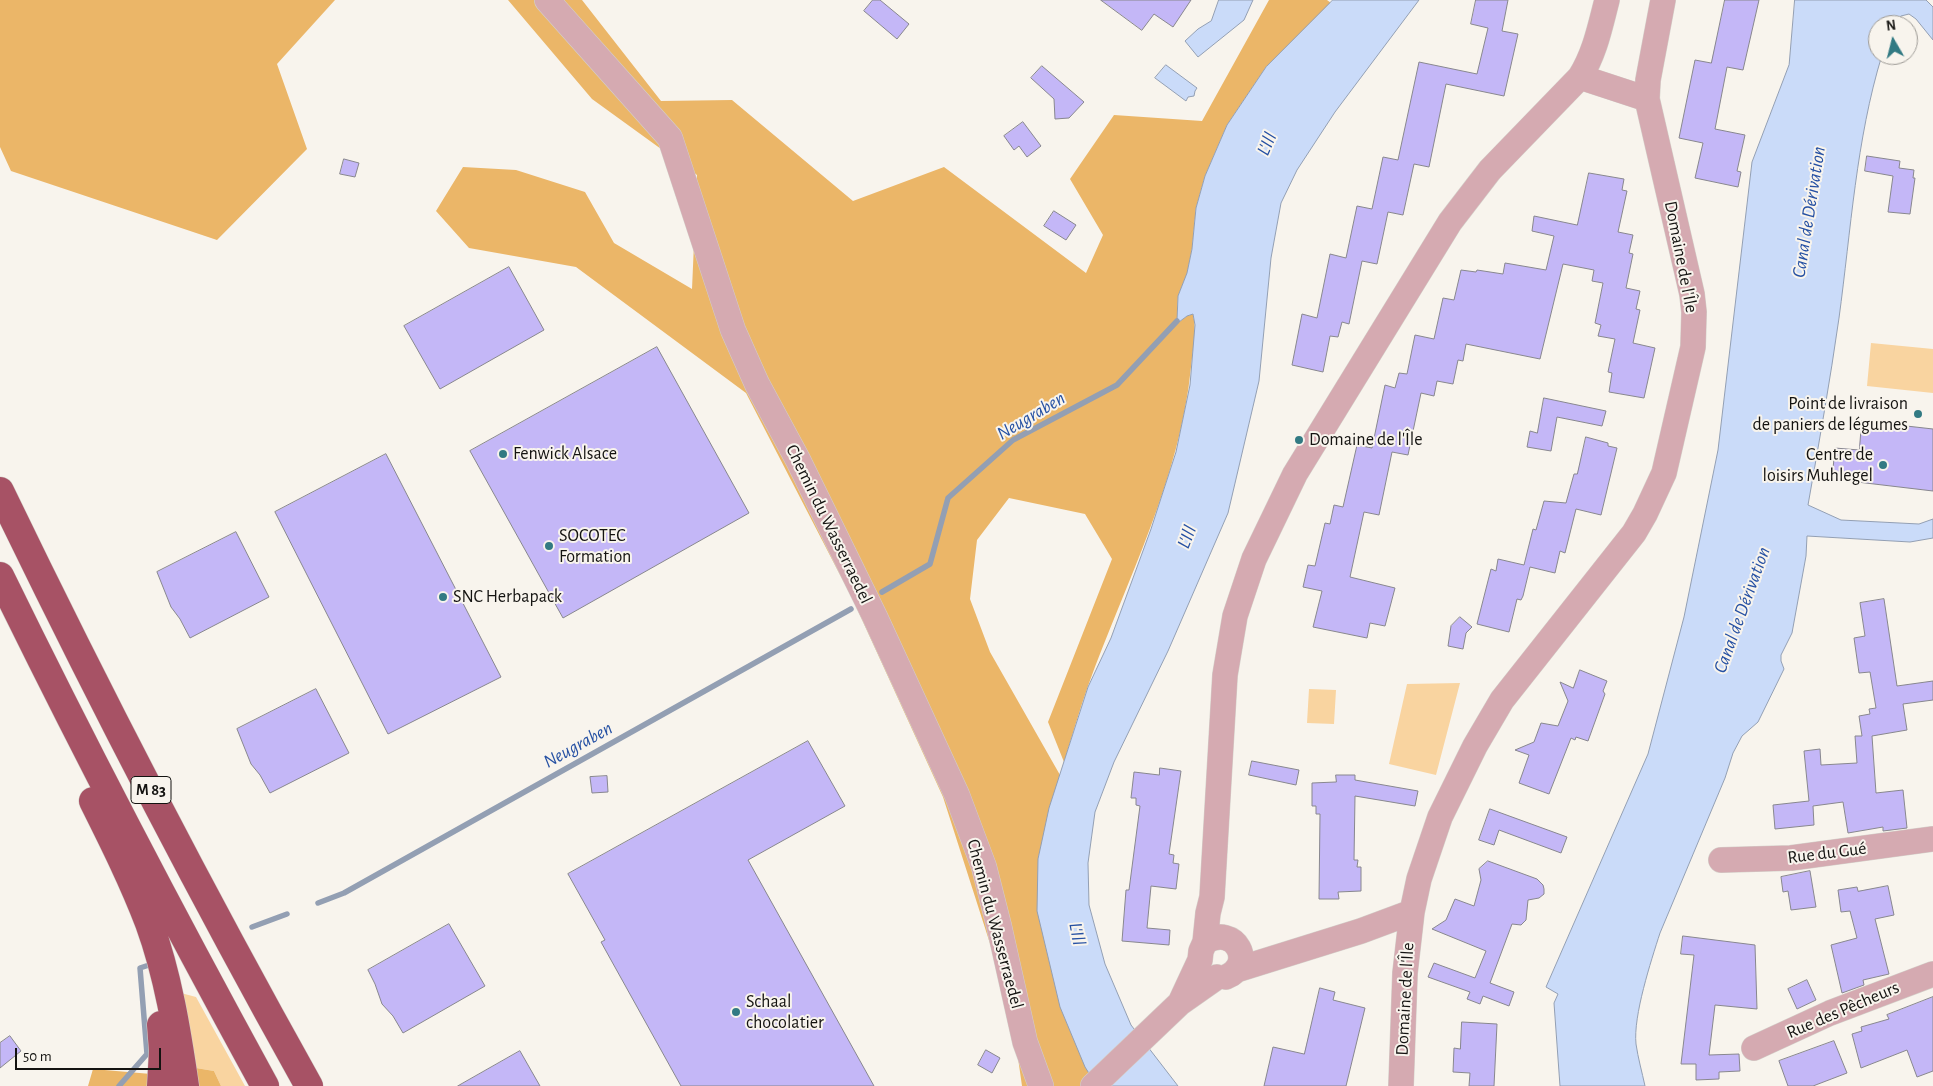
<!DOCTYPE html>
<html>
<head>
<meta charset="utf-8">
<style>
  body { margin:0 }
  #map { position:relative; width:1933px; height:1086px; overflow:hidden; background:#f8f4ed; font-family:"Alegreya Sans",sans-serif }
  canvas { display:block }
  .north { position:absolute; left:1868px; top:15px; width:50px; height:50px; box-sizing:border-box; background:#f8f4ed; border:1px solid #9d9a95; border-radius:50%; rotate:352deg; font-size:14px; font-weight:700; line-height:20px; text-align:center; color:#141311 }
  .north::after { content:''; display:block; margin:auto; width:18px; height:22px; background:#327a83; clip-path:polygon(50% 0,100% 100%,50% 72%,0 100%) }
  .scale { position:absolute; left:15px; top:1048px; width:146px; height:22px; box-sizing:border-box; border:2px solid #141311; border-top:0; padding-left:6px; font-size:15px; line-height:18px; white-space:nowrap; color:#141311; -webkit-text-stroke:4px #f8f4ed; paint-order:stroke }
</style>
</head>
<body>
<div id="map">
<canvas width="1933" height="1086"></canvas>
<div class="north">N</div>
<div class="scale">50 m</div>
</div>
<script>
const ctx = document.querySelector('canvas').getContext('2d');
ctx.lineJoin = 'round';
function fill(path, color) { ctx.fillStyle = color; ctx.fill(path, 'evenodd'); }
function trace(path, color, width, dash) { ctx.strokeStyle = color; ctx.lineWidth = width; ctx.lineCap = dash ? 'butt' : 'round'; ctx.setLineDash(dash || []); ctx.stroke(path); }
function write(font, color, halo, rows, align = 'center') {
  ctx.font = font + ' "Alegreya Sans",sans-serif'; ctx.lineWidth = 4; ctx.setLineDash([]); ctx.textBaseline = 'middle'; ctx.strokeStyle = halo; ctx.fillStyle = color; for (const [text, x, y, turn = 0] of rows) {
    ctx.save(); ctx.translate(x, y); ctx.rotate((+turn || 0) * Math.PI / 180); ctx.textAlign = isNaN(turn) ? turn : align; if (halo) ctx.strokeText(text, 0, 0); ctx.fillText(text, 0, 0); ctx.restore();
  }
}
const green = new Path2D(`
  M1871,343L1933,349V393L1867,386Z
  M1460,683L1436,775L1389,764L1407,684Z
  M1309,689L1336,690L1334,724L1307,723Z
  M181,993L196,997L245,1086H221L214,1071L196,1068Z`);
const forest = new Path2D(`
  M0,0H335L277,64L307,149L217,240L11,171L0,147Z
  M508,0H582L661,101L732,100L853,201L944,167L1086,273L1103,235L1070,179L1114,115L1202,121L1269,0H1327L1331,3L1266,67L1227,125L1205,176L1196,208L1192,249L1187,274L1178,296L1177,321L1179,322L1187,316L1193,314C1197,331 1193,349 1191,367C1180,480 1126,581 1088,686C1079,711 1072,737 1064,762L1048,722L1112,559L1085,514L1009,498L977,540L970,599L990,652L1060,775L1038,859L1097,1086H1022L1011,1009L943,797L853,600L746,393L576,267L469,248L436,211L463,167L516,170L585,192L614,243L692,289L697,175L592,99Z
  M196,1068L214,1071L221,1086H198Z
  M93,1069L151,1074V1086H88Z`);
const water = new Path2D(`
  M1219,0H1253L1244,20L1198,57L1185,41L1198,29L1211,21Z
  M1333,0H1419L1335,112L1297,170L1281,203L1271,258L1259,381L1228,513L1168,651L1114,762L1095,812L1088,863L1089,905L1105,964L1131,1025L1178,1086H1097L1085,1067L1060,1007L1037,911L1038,859L1049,808L1088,687L1111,638L1151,529L1176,452L1190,385L1195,325L1193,314L1187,316L1179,322L1177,321L1178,296L1187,273L1192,249L1196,208L1205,176L1227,125L1266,67Z
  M1795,0H1926L1933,7V40L1916,19L1909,14L1901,16L1892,25H1878V55H1882C1856,140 1851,230 1839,318C1830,381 1819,443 1808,505L1841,520L1919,524L1933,519V538L1910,542L1807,536L1806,556L1792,633L1781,655V661L1784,669L1758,722L1742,736L1733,753L1725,778L1660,933C1651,961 1633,1016 1636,1044C1638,1058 1642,1072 1645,1086H1560L1554,1003L1558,994L1546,987L1648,754L1684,617L1718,450L1752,162L1789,65Z
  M1166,65L1197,88L1195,91L1194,96L1188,97L1186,101L1155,78Z`);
const stream = new Path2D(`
  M882,592L930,564L948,498L1013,440L1117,385L1177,321
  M318,903L344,893L851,609
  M252,927L287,914
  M119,1086L147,1054L140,968L149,965`);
const building = new Path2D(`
  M873,0H880L909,24L897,39L864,11Z
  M1101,0H1191L1173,27L1154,14L1142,30Z
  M1476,0H1508L1502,31L1518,34L1504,96L1446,84L1429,167L1414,164L1403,215L1388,212L1377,264L1362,261L1349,324L1342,322L1338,337L1330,336L1323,372L1292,365L1302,314L1317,318L1330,254L1346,258L1357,206L1372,209L1383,157L1398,160L1419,62L1477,74L1488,28L1471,24Z
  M1725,0H1759L1743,70L1727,67L1715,129L1745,135L1737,171L1741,172L1738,187L1695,178L1703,143L1679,138L1695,60L1711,63Z
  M1042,66L1084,102L1069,118L1055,119L1054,99L1031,78Z
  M1023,122L1041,146L1027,157L1019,146L1014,150L1004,136Z
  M1867,156L1900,161L1899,168L1914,170L1913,178H1915L1910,214L1888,212L1893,176L1865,171Z
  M344,159L359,163L355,177L340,174Z
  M1589,173L1624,179L1622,190L1627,191L1618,232L1633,235L1629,253L1633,254L1626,288L1640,291L1636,309L1640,310L1633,343L1655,348L1644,398L1609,392L1612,373L1608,372L1615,339L1598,336L1601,325L1595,323L1603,283L1592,281L1594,270L1563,264L1540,359L1466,344L1463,361L1458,360L1453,384L1437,381L1434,396L1421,393L1408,455L1392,452L1379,515L1364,512L1350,577L1395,588L1385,626L1370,623L1367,638L1313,627L1322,591L1303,587L1308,565L1315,566L1325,523L1330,524L1334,505L1343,507L1357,445L1372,448L1385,385L1395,388L1399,373L1407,374L1415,335L1434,339L1443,298L1454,300L1461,270L1476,272L1477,270L1503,274L1505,263L1546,270L1554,236L1532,231L1534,216L1577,225Z
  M1054,211L1076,225L1066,240L1044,226Z
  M509,267L544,330L440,389L404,326Z
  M657,347L749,513L563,618L470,451Z
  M1544,398L1606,411L1602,426L1557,417L1551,451L1527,447L1530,431L1537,433Z
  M1862,421L1933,429V491L1832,479L1835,448L1859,450Z
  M1586,437L1608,443V446L1617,448L1601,515L1576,509L1565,553L1560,551L1555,573L1530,567L1523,596L1521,600L1517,599L1509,632L1477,624L1491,569L1496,571L1498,559L1524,565L1533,529L1536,530L1544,501L1566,503L1574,474H1577Z
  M386,454L501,677L388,734L275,512Z
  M236,532L269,597L190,638L180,619L171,607L157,572Z
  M1884,599L1897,686L1933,681V700L1903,704L1907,730L1872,736L1876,793L1903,790L1907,828L1883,831V827L1848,833L1843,802L1813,806L1814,825L1775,829L1773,805L1809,801L1804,751L1820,749L1821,765L1857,763L1855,736H1862L1859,716L1870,714L1869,709L1876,708L1870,672L1859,673L1854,638L1865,636L1860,603Z
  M1460,617L1472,627L1466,633L1463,649L1448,646L1451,626Z
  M1580,670L1607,681L1603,691L1605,694L1588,741L1576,737L1575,740L1571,738L1549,794L1519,783L1529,755L1515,750L1534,742L1541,723L1558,726L1568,701L1560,682L1573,688Z
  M316,689L349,753L270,793L260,775L251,764L237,729Z
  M808,741L845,806L748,860L874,1086H681L601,942L605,940L568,874Z
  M1252,761L1299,770L1296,785L1249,775Z
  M1160,768L1181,771L1169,854L1174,855L1173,863L1179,864L1176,889L1151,886L1147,928L1170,930L1169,945L1122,941L1126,890H1129L1140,806L1136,805V798H1131L1134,772L1159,775Z
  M1336,775H1355V780L1418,791L1415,806L1355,796L1354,860H1358L1357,867H1361V891L1338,892L1339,899H1319L1320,814H1316V806H1312V783L1336,782Z
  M607,776L608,792L592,793L590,777Z
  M1490,809L1567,837L1561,853L1499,830L1494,845L1479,840Z
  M1488,861L1537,879L1543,885L1544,889V894L1539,898L1528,900L1526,920L1521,925L1512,924L1490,983L1514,992L1509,1006L1483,996L1480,1004L1467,999L1470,992L1428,977L1434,963L1475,978L1486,951L1432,929L1446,920L1455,899L1474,906L1481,880L1479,869Z
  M1810,871L1816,907L1791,910L1788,891L1783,892L1781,877Z
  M1888,886L1894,915L1875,919L1889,974L1863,980L1864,985L1842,993L1831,945L1857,938L1850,911L1841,912L1838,890L1857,887L1858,891Z
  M449,924L485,986L403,1033L393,1016L382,1004L375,984L368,970Z
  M1683,936L1755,945L1757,1009L1715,1005L1709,1055L1739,1054L1740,1071L1719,1072V1079L1696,1080V1064H1681L1694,955L1681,954Z
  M1807,980L1816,1000L1797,1009L1788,989Z
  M1320,988L1335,992L1333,1000L1365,1008L1346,1086H1264L1273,1047L1304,1054Z
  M1933,997V1071L1917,1077L1907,1050L1861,1068L1852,1034L1862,1031L1861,1027L1889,1019L1887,1015Z
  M1462,1022L1497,1024L1494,1086H1469L1470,1073L1453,1072L1454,1048L1460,1049Z
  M10,1036L21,1051L0,1068V1043Z
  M1834,1041L1847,1073L1813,1086H1788L1779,1061Z
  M986,1050L1000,1058L992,1073L978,1065Z
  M520,1051L540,1086H458Z`);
const minor = new Path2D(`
  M547,0L670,138L733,330L757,384L798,460L875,617L957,795L984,867L999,926L1025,1042L1041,1086
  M1580,77L1647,99
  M1721,860L1791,858L1933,839
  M1205,942C1236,923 1256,965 1226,977
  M1236,970L1361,931L1412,912
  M1180,1003L1200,960L1201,951L1205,942L1208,913L1212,897L1225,675L1235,616L1254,559L1295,474L1450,222L1490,170L1580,77C1595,53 1600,27 1607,0
  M1754,1048L1830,1013L1933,974
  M1093,1086L1180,1003L1217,977
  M1401,1086L1405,973L1412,912L1419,879L1440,817L1475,746L1502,700L1634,533L1645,514L1664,473L1693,347L1694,312L1692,294L1647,99L1648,80L1663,0`);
const highway = new Path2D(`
  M0,491C97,692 200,891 309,1086
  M0,576C84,748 173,918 265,1086
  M93,801C113,841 133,881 149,923C168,975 177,1031 185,1086
  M161,1025L163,1051L161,1086`);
const markers = [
  [1918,414,5,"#327a83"],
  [1299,440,5,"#327a83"],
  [503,454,5,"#327a83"],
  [1883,465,5,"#327a83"],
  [549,546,5,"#327a83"],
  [443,597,5,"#327a83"],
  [736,1012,5,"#327a83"]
];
const shields = [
  [151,790,40]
];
const shieldNames = [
  ["M 83",151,790]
];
const streetNames = [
  ["Domaine de l'Île",1681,257,79],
  ["Chemin du Wasserraedel",829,524,64],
  ["Rue du Gué",1827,853,-7],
  ["Chemin du Wasserraedel",995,924,75],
  ["Domaine de l'Île",1405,999,-87],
  ["Rue des Pêcheurs",1843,1010,-23]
];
const poiNames = [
  ["Point de livraison",1908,404,"right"],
  ["de paniers de légumes",1908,425,"right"],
  ["Domaine de l'Île",1309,440],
  ["Fenwick Alsace",513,454],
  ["Centre de",1873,455,"right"],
  ["loisirs Muhlegel",1873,476,"right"],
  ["SOCOTEC",559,536],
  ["Formation",559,557],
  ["SNC Herbapack",453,597],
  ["Schaal",746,1002],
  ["chocolatier",746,1023]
];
const waterNames = [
  ["L'Ill",1267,144,-66],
  ["Canal de Dérivation",1809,212,-81],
  ["Neugraben",1031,416,-31],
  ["L'Ill",1187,537,-68],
  ["Canal de Dérivation",1742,610,-70],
  ["Neugraben",578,745,-29],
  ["L'Ill",1077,934,79]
];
fill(green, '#f9d4a0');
fill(forest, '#ebb668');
fill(water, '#cadbf9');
trace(water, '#939fb3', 1);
trace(stream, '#939fb3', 5.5);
fill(building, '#c4b7f7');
trace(building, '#88878e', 1);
trace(minor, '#d4d0ca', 26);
trace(highway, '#d4d0ca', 29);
trace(minor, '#d5aab1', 25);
trace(highway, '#a75265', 28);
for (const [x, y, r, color] of markers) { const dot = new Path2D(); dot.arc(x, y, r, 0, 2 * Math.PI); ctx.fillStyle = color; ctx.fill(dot); trace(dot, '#f8f4ed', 2); }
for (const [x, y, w] of shields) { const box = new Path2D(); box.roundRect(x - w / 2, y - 13.5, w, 27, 4); ctx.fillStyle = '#f8f4ed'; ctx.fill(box); trace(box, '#141311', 1); }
write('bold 16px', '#141311', null, shieldNames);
write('18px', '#141311', '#f8f4ed', streetNames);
write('18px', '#141311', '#f8f4ed', poiNames, 'left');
write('italic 19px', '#2550a3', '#f8f4ed', waterNames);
</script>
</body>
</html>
